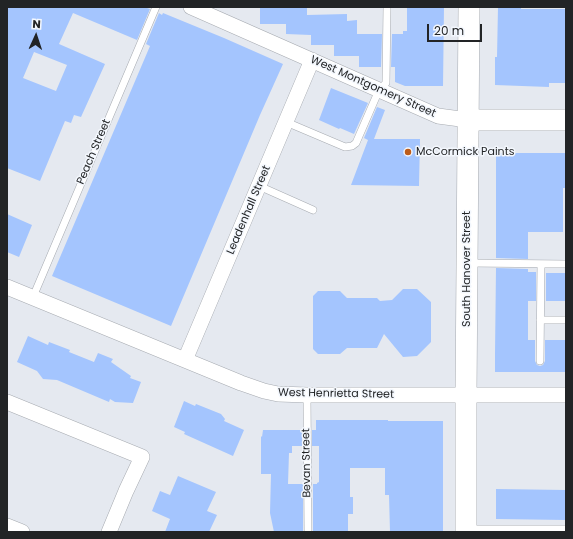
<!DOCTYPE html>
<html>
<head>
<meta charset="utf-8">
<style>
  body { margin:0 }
  #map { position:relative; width:573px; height:539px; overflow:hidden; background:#e5e9f0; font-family:Poppins,sans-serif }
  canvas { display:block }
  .frame { position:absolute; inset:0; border:8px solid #222426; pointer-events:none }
  .north { position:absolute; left:16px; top:16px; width:40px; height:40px; -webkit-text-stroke:3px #f3f7fd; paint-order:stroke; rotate:3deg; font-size:11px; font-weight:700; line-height:16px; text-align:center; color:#222426 }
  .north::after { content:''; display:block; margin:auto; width:14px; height:18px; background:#222426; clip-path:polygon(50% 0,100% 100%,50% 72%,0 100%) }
  .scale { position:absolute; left:427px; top:24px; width:55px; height:18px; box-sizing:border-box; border:2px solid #222426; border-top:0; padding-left:5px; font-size:12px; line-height:14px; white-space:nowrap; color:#222426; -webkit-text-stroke:3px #f3f7fd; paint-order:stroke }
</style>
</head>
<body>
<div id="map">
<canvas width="573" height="539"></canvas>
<div class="frame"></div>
<div class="north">N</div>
<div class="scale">20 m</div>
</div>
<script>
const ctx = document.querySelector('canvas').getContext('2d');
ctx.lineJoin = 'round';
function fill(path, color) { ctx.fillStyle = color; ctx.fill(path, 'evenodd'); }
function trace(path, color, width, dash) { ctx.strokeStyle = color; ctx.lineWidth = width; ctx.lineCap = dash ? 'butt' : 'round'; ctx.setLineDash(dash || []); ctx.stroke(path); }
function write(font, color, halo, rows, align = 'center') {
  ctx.font = font + ' Poppins,sans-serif'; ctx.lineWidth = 3; ctx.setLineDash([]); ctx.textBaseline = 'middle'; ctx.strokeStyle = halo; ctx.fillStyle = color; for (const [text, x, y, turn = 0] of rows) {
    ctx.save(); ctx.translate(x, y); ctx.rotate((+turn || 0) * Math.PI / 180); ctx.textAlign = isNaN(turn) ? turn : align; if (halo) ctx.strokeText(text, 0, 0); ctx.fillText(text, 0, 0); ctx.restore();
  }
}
const building = new Path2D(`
  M7,7H144L150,9L137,40L73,13L59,44L105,64L81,117L74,115L71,123L65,121L40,181L7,168ZM34,52L67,65L56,91L23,78Z
  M260,7H307V15L347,14V21L357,20V34H382L381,67H359V56H334V45H311V35L286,34V24H260Z
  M407,7H444L443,86H405L395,82V67H391L392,34H403V31H407Z
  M498,7H521V9H566V83H549V87L495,85V57H497Z
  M159,13L162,15L163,13L224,38L283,64L260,115L171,326L52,276L150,46L146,44Z
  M331,88L368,103L354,134L340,128L339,129L319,120Z
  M377,107L385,110L374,139H420L419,186L351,185L368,140L364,138Z
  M496,153H566V188H563V232H528V259L496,258Z
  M7,214L32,225L19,257L7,252Z
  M496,268L528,269V272H536V301H528V340H535V361L537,365L540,366L543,365L545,361V340H566V372H495V354Z
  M546,273H566V301H546Z
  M403,289H417L431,302V342L417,356L403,357L384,334L377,348H347L340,354H318L313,349V296L318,291H340L347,298H377L380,301L392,300Z
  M28,336L48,345L49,342L70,350L69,352L94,362L98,353L113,359L111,362L131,376L130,378L141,382L133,403L115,402L110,399L109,402L57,380L43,379L37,371L17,362Z
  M184,401L195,406L196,404L221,414L225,419L224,421L244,430L233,456L184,434L185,432L174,427Z
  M316,420H388V421H443V532H390L389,495H385V468H350V497H353V514H348V532H313V484H317V483L319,482V446H312V430H316Z
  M263,430H302V446H292V453H289L288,484H303V532H274L270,513L271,474H261V436L262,437Z
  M178,476L216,492L207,511L217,515L209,532H165L170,519L152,511L160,491L170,495Z
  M496,489L566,490V520L496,519Z`);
const lane = new Path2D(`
  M286,122L345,147L352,146L356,143L379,90L386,83L387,7
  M259,186L313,210
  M469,263L566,264
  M33,297L156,7
  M540,320H566
  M540,361L541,264
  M307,395L308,532
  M468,529H566`);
const street = new Path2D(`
  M191,7L438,116L468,120
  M7,287L241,383L264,391L278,394L307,395H566
  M185,360L312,60
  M7,402L142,457L126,491L109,532
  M7,526L22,532`);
const secondary = new Path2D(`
  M468,120H566
  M466,532V395L469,7`);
const markers = [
  [408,152,4,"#bd5c19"]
];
const streetNames = [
  ["West Montgomery Street",373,87,24],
  ["Peach Street",94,152,-67],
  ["Leadenhall Street",249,210,-67],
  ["South Hanover Street",467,269,-90],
  ["West Henrietta Street",336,394,1],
  ["Bevan Street",307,463,-91]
];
const poiNames = [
  ["McCormick Paints",416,152]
];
fill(building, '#a4c5fe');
trace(lane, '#a6aab0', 8);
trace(street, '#a6aab0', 16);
trace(secondary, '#a6aab0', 22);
trace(lane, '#fff', 7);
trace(street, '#fff', 15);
trace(secondary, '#fff', 21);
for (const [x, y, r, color] of markers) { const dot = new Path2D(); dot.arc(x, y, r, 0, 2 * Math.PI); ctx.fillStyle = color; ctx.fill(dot); trace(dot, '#f3f7fd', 1.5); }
write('11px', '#222426', '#f3f7fd', streetNames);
write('11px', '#222426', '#f3f7fd', poiNames, 'left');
</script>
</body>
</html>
